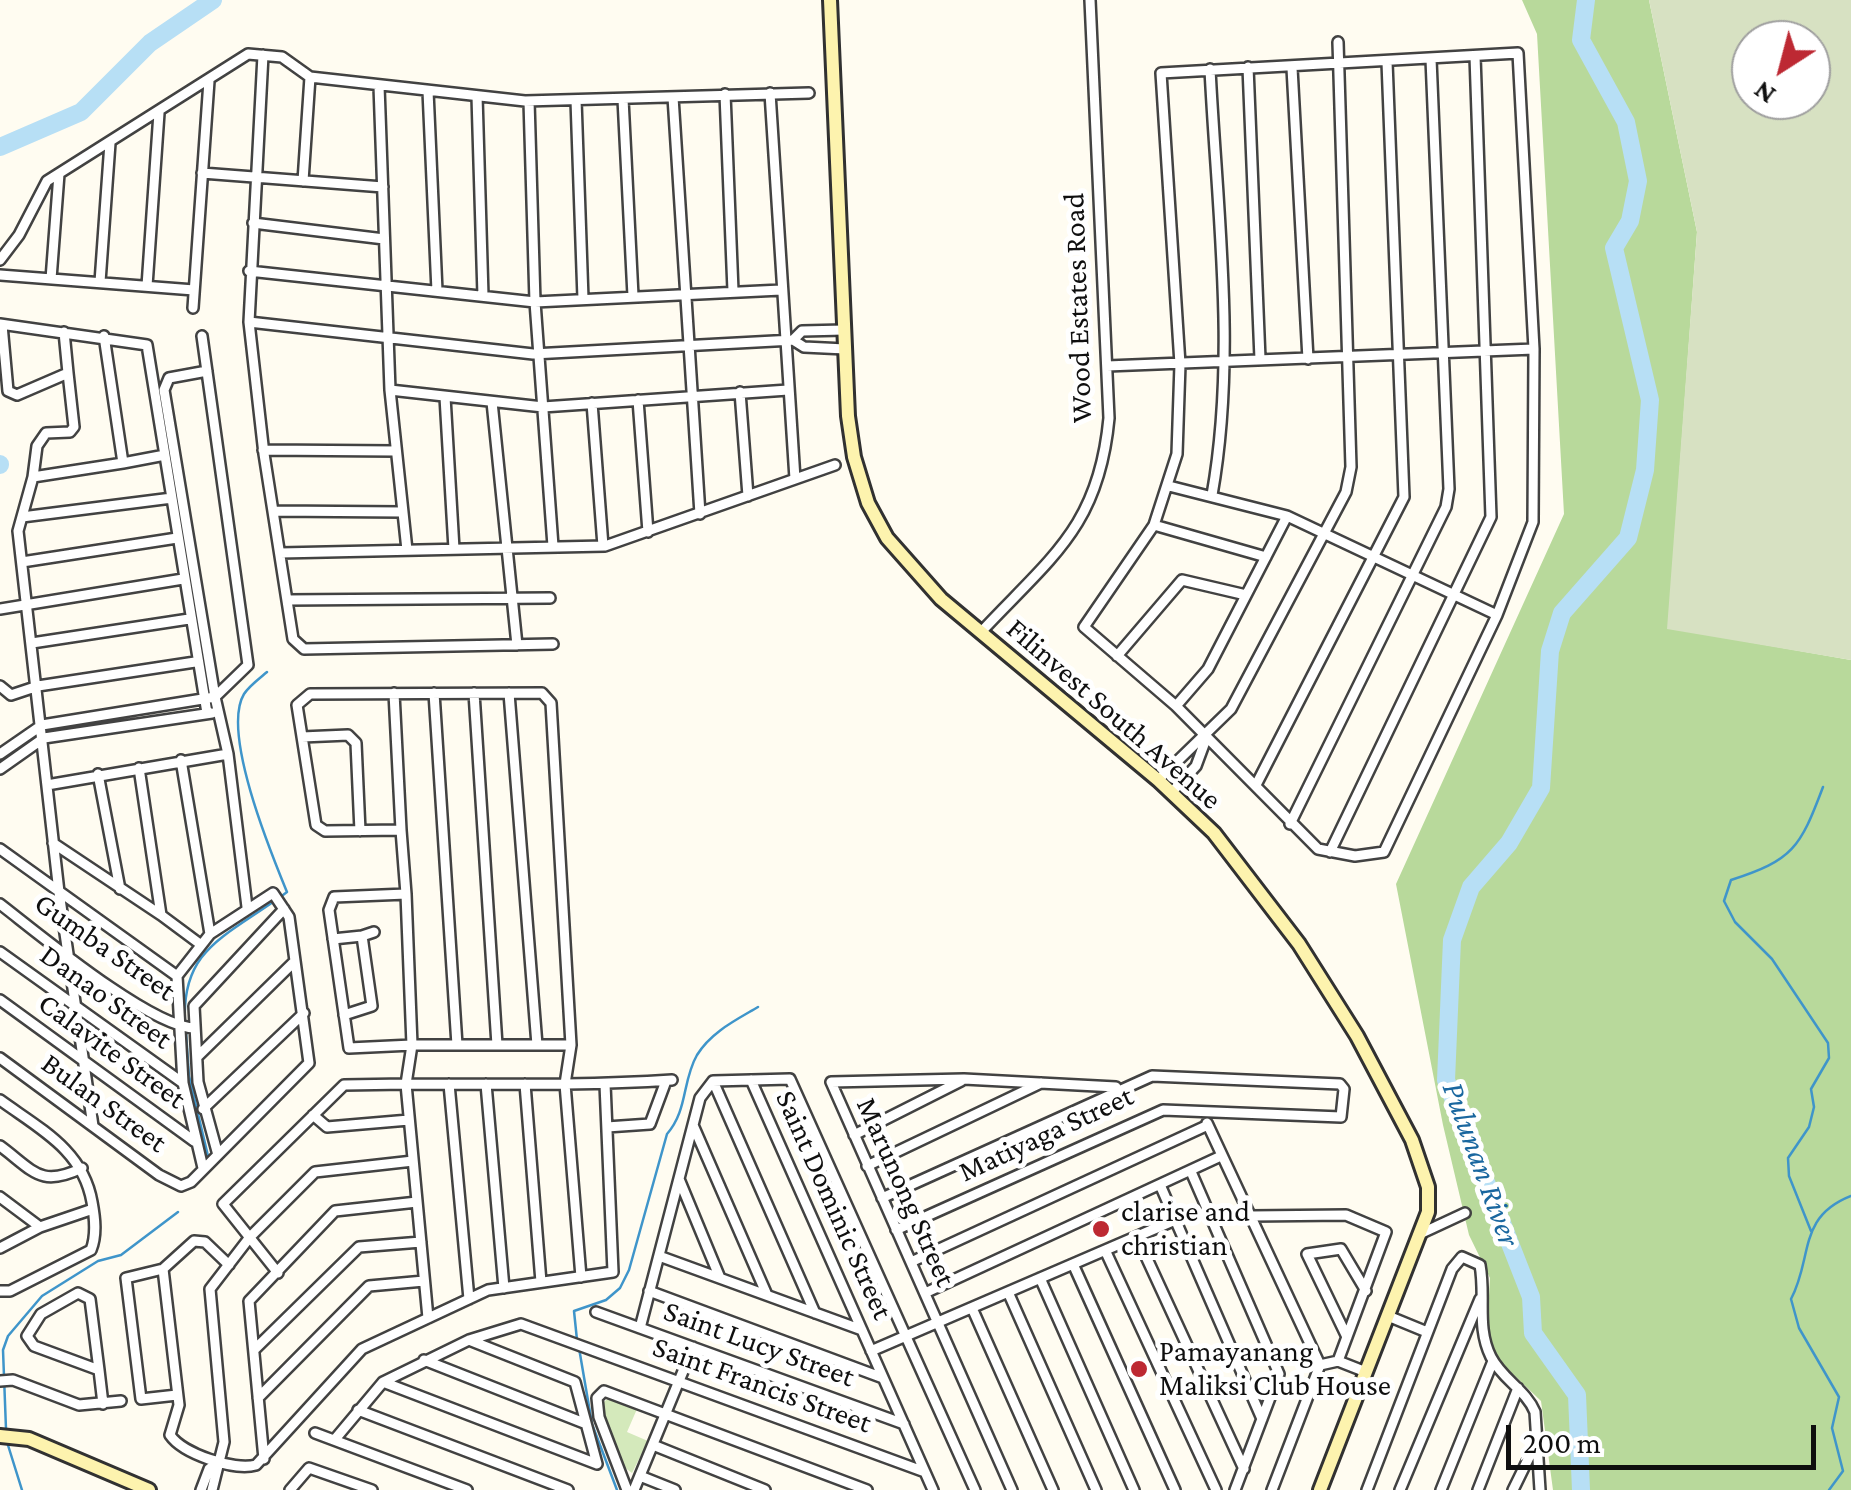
<!DOCTYPE html>
<html>
<head>
<meta charset="utf-8">
<style>
  body { margin:0 }
  #map { position:relative; width:1851px; height:1490px; overflow:hidden; background:#fffcf1; font-family:"Crimson Pro",serif }
  canvas { display:block }
  .north { position:absolute; left:1731px; top:20px; width:100px; height:100px; box-sizing:border-box; background:#fff; border:2px solid #9f9f9f; border-radius:50%; rotate:216deg; font-size:28px; font-weight:700; line-height:40px; text-align:center; color:#0f0f0f }
  .north::after { content:''; display:block; margin:auto; width:35px; height:45px; background:#bd2933; clip-path:polygon(50% 0,100% 100%,50% 72%,0 100%) }
  .scale { position:absolute; left:1506px; top:1425px; width:310px; height:45px; box-sizing:border-box; border:5px solid #0f0f0f; border-top:0; padding-left:12px; font-size:30px; line-height:35px; white-space:nowrap; color:#0f0f0f; -webkit-text-stroke:8px #fff; paint-order:stroke }
</style>
</head>
<body>
<div id="map">
<canvas width="1851" height="1490"></canvas>
<div class="north">N</div>
<div class="scale">200 m</div>
</div>
<script>
const ctx = document.querySelector('canvas').getContext('2d');
ctx.lineJoin = 'round';
function fill(path, color) { ctx.fillStyle = color; ctx.fill(path, 'evenodd'); }
function trace(path, color, width, dash) { ctx.strokeStyle = color; ctx.lineWidth = width; ctx.lineCap = dash ? 'butt' : 'round'; ctx.setLineDash(dash || []); ctx.stroke(path); }
function write(font, color, halo, rows, align = 'center') {
  ctx.font = font + ' "Crimson Pro",serif'; ctx.lineWidth = 10; ctx.setLineDash([]); ctx.textBaseline = 'middle'; ctx.strokeStyle = halo; ctx.fillStyle = color; for (const [text, x, y, turn = 0] of rows) {
    ctx.save(); ctx.translate(x, y); ctx.rotate((+turn || 0) * Math.PI / 180); ctx.textAlign = isNaN(turn) ? turn : align; if (halo) ctx.strokeText(text, 0, 0); ctx.fillText(text, 0, 0); ctx.restore();
  }
}
const green = new Path2D(`
  M609,1398L637,1409L627,1432L648,1441L632,1473L624,1467L602,1412L601,1404Z`);
const forest = new Path2D(`
  M1522,0H1649L1697,232L1668,628L1851,660V1490H1553L1541,1401L1492,1354L1487,1330L1490,1278L1469,1235L1443,1125L1396,884L1564,514L1537,34Z`);
const cemetery = new Path2D(`
  M1649,0H1851V660L1667,629L1697,232ZM1751,40H1811V100H1751Z`);
const stream = new Path2D(`
  M267,672C260,678 249,686 244,694C221,732 271,853 287,892L279,898
  M185,1024C181,953 220,939 273,902
  M186,1032L189,1076L208,1156
  M1811,1231L1789,1176L1788,1158L1809,1127L1814,1107L1811,1089L1829,1058L1828,1043L1772,959L1735,922L1724,901L1731,880C1793,860 1800,848 1823,787
  M577,1340L574,1311L606,1300L620,1288L629,1270L667,1134C688,1110 682,1081 697,1055C711,1032 736,1020 758,1007
  M579,1348L592,1424L617,1490
  M6,1429L3,1350L8,1336L42,1296L98,1261L121,1255L178,1212
  M7,1442L22,1490
  M1829,1490L1843,1471L1832,1428L1839,1397L1799,1328L1791,1299C1813,1258 1797,1217 1851,1196`);
const river = new Path2D(`
  M0,147L81,112L150,43L213,0
  M0,464V465
  M1581,1490L1577,1395L1533,1333L1531,1297L1446,1080L1452,940L1471,887L1509,843L1541,788L1550,651L1562,613L1628,538L1645,470L1650,400L1614,248L1630,221L1638,181L1626,122L1581,40L1586,0`);
const street = new Path2D(`
  M1518,53L1534,349L1533,522L1497,615L1384,852L1355,856L1318,849L1176,706L1084,627L1154,525L1177,454L1180,364L1161,73Z
  M263,55L249,322L264,454L293,639L304,649L553,644
  M1248,67L1260,359
  M1292,68L1308,359
  M1210,69C1217,211 1237,355 1212,495
  M379,86L390,390L407,550
  M428,91L437,291
  M770,93L795,479
  M725,94L733,291
  M477,96L483,296
  M673,97L700,514
  M623,99L633,296
  M576,100L583,299
  M529,101L535,302L553,546
  M202,173L383,187
  M303,181L310,77
  M253,223L384,239
  M0,260L19,235L47,181L248,54L282,57L310,77L525,101L809,93
  M249,271L535,302L781,290
  M0,275L194,290
  M51,279L59,174
  M100,282L110,143
  M147,286L159,113
  M193,308L209,81
  M249,322L533,354L793,340
  M0,324L147,345L207,713
  M2,325L8,391L17,395L68,373L64,332
  M844,330L802,331L793,340L804,347L845,349
  M202,336L248,665L215,697L228,754
  M1107,366L1534,349
  M68,373L74,427L70,432L46,433L37,446L33,477L123,463L104,336
  M390,390L543,407L788,390
  M740,392L748,496
  M445,397L454,549
  M638,400L648,532
  M492,402L517,645
  M592,403L603,546
  M263,450L396,451
  M123,463L165,455
  M33,477L18,531L59,892L93,1126
  M1169,486L1287,516L1497,615
  M273,511L403,512
  M22,517L172,498
  M1154,525L1266,557
  M280,553L605,546L835,465
  M22,562L177,538
  M287,600L550,598
  M0,609L183,579
  M981,632C1051,557 1099,527 1109,418L1090,0
  M32,643L189,619
  M1117,656L1182,580L1246,595
  M0,686L11,695L38,686L195,662
  M394,693L401,830
  M434,693L457,1045
  M474,693L497,1045
  M509,693L537,1045
  M1176,706L1208,669L1287,516
  M302,737L348,735L356,743L360,831
  M0,754L42,725L215,697L164,390L169,378L207,371
  M181,760L210,934
  M0,769L44,738L212,713
  M98,774L120,889
  M1158,780L1231,709L1346,492L1351,467L1338,42
  M1257,783L1404,497L1387,62
  M47,785L228,754L247,907
  M1172,792L1196,766L1206,739
  M1290,824L1446,507L1449,489L1431,59
  M53,843L161,915L139,768
  M0,849L177,976
  M1330,852L1491,517L1475,56
  M406,894L401,830L325,831L316,825L297,705L310,694L542,693L551,703L571,1045
  M0,904C39,934 149,1026 194,1028
  M161,915L200,944
  M333,939L362,936
  M0,952L183,1083
  M0,1000L194,1141
  M344,1015L372,1006L362,936L374,932
  M197,1057L295,961
  M0,1058L159,1175L181,1186L191,1182L309,1063L289,917L273,893L210,934L177,976L183,1083L203,1168
  M751,1080L933,1490
  M713,1081L815,1313
  M449,1084L469,1299
  M486,1084L504,1288
  M525,1084L541,1282
  M0,1100C40,1129 83,1150 92,1202C95,1218 97,1235 91,1250L10,1291H0
  M203,1109L304,1013
  M313,1115L327,1127L409,1120
  M1207,1123L1320,1365
  M693,1125L767,1295
  M607,1127L650,1124L666,1081
  M854,1135L961,1081
  M0,1146C34,1171 40,1188 82,1168
  M218,1155L198,1082L194,1006L284,909
  M867,1166L1041,1083
  M1192,1174L1279,1374L1235,1490
  M679,1179L720,1278
  M1161,1187L1262,1419
  M0,1197L40,1227
  M882,1198L1152,1076L1340,1084L1344,1089L1341,1117L1163,1110L896,1230
  M1251,1216L1346,1215L1386,1232L1338,1361
  M1422,1233L1465,1213
  M1137,1237L1244,1469
  M0,1248L40,1227L93,1209
  M1105,1250L1216,1490
  M659,1256L862,1330
  M911,1262L1208,1125
  M1073,1264L1175,1490
  M163,1269L179,1405L170,1435C183,1454 234,1471 256,1465L362,1349L488,1290L613,1272L605,1084
  M278,1273L223,1204L344,1085L406,1084L428,1318
  M581,1277L565,1084L571,1045H412L406,894L334,897L329,910L349,1048L412,1045L406,1084C495,1084 583,1086 672,1080
  M1040,1278L1134,1490
  M649,1291L883,1378
  M1008,1292L1096,1490
  M78,1293L90,1299L99,1370L34,1346L27,1336L41,1314Z
  M925,1293L1221,1156
  M972,1308L1053,1490
  M596,1312L904,1424
  M1388,1316L1427,1332
  M640,1328L700,1098L713,1081L790,1079L975,1490
  M1347,1337L1307,1254L1341,1249L1366,1291
  M469,1340L575,1382L597,1464
  M254,1350L359,1247L421,1242
  M871,1351L1175,1220
  M424,1360L584,1423
  M1320,1365L1338,1361L1366,1372
  M99,1370L103,1404
  M0,1381L13,1380L79,1405L121,1401
  M383,1382L597,1464
  M177,1395L141,1399L126,1278L163,1269L194,1241L205,1242L229,1265
  M258,1398L369,1286L424,1281
  M358,1410L568,1490
  M315,1433L467,1490
  M336,1438L383,1382L469,1340L521,1324L925,1472
  M653,1445L765,1490
  M264,1459L249,1301L335,1211L417,1202
  M640,1476L675,1490
  M201,1490L209,1469L219,1461
  M212,1490L224,1442L210,1289L250,1237L315,1172L413,1161
  M290,1490L309,1468L372,1490
  M627,1490L599,1417L597,1398L604,1391L867,1490
  M634,1490L693,1347
  M1012,1490L831,1082L964,1079L1116,1087
  M1272,1490L1320,1365
  M1367,1490L1452,1269L1462,1257L1480,1265C1486,1297 1476,1327 1491,1357C1502,1379 1526,1390 1535,1412L1540,1490
  M1400,1490L1480,1299
  M1441,1490L1493,1361
  M1478,1490L1518,1388
  M1513,1490L1536,1443`);
const secondary = new Path2D(`
  M830,0L848,416L854,457L868,503L887,538L941,599L1158,780L1214,833L1299,944L1357,1036L1412,1140L1428,1187V1212L1320,1490
  M0,1436L29,1439L149,1490`);
const markers = [
  [1101,1229,10,"#bd2933"],
  [1139,1369,10,"#bd2933"]
];
const streetNames = [
  ["Wood Estates Road",1078,308,-92],
  ["Filinvest South Avenue",1114,714,41],
  ["Gumba Street",105,947,35],
  ["Danao Street",106,997,36],
  ["Calavite Street",112,1051,36],
  ["Bulan Street",104,1103,36],
  ["Matiyaga Street",1046,1134,-25],
  ["Marunong Street",906,1192,66],
  ["Saint Dominic Street",834,1205,66],
  ["Saint Lucy Street",759,1344,20],
  ["Saint Francis Street",762,1385,20]
];
const poiNames = [
  ["clarise and",1121,1212],
  ["christian",1121,1246],
  ["Pamayanang",1159,1352],
  ["Maliksi Club House",1159,1386]
];
const waterNames = [
  ["Pulunan River",1481,1164,70]
];
fill(green, '#d4e9bb');
fill(forest, '#b8d99b');
fill(cemetery, '#d7e1c2');
trace(stream, '#3f95ca', 2.5);
trace(river, '#b7dff5', 18);
trace(street, '#424242', 14);
trace(secondary, '#313131', 18);
trace(street, '#fff', 9);
trace(secondary, '#fdf3ae', 12);
for (const [x, y, r, color] of markers) { const dot = new Path2D(); dot.arc(x, y, r, 0, 2 * Math.PI); ctx.fillStyle = color; ctx.fill(dot); trace(dot, '#fff', 4); }
write('30px', '#0f0f0f', '#fff', streetNames);
write('30px', '#0f0f0f', '#fff', poiNames, 'left');
write('italic 32px', '#1a679f', '#fff', waterNames);
</script>
</body>
</html>
